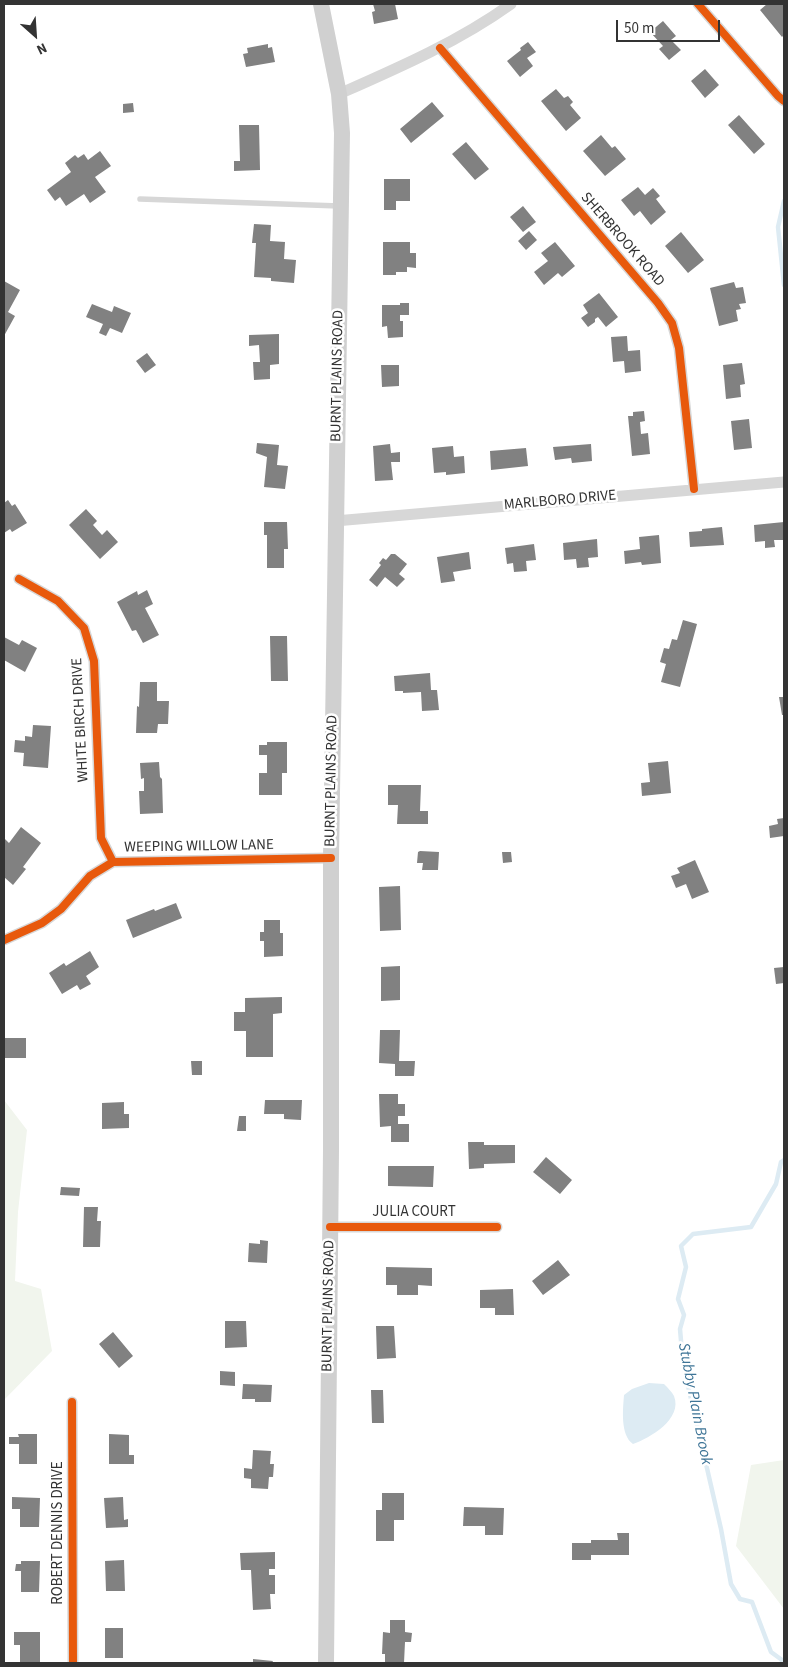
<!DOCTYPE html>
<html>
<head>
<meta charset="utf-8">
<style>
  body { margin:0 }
  #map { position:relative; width:788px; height:1667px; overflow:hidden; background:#fff; font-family:"Source Sans 3",sans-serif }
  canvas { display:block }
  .frame { position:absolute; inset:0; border:5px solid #333; pointer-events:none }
  .north { position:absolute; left:10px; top:10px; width:50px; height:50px; -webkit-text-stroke:4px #fff; paint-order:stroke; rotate:154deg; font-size:14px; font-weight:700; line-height:20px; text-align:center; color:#333 }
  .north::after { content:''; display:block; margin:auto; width:18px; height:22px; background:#333; clip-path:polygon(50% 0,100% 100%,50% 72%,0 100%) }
  .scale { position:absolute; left:616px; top:20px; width:104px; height:22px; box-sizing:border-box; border:2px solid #333; border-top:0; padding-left:6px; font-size:15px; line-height:18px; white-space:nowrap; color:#333; -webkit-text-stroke:4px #fff; paint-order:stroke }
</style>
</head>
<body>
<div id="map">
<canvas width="788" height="1667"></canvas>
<div class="frame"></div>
<div class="north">N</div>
<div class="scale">50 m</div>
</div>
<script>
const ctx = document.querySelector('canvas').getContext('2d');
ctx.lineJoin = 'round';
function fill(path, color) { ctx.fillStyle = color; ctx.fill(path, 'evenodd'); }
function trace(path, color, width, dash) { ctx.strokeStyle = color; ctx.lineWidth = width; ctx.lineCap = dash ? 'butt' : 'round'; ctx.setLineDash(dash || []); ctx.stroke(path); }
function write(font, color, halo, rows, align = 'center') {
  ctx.font = font + ' "Source Sans 3",sans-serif'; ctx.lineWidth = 5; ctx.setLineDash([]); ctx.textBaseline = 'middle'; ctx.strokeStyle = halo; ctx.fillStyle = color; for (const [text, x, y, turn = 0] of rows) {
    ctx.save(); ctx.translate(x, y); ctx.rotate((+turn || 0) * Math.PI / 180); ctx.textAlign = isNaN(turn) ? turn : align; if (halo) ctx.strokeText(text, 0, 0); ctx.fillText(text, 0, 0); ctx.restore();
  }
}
const green = new Path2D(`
  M4,1100L27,1130L18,1212L15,1281L41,1289L52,1351L4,1400Z
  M784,1460V1609L736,1546L751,1465Z`);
const water = new Path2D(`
  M649,1383L664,1384C667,1387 672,1392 674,1396C683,1419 650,1438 633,1444C620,1435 623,1409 624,1395L632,1389Z`);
const stream = new Path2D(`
  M784,201L778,227L784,285
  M782,1663V1660L771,1652L752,1602L740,1599L731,1584L721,1529L683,1364L680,1329L684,1315L678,1299L686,1267L681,1246L693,1234L751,1227L776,1184L781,1162L784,1160`);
const building = new Path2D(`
  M373,4H395L398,19L374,24L372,12L375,11Z
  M767,4H784V35L782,37L760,10Z
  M663,21L676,36L671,40L681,50L669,60L659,49L663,46L650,32Z
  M528,42L536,52L527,58L533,66L520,77L507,61L521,50L520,48Z
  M268,44V48L272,47L275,62L246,67L243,54L248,53L247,48Z
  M705,69L719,85L705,98L691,81Z
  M556,89L564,98L568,96L573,102L570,105L581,118L566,131L541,101Z
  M432,102L444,116L411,143L400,129Z
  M133,103L134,112L123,113V104Z
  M739,115L765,144L754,154L728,125Z
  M239,125H259L260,170L234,171V161H240Z
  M601,135L612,148L615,146L626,159L605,176L583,151Z
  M466,142L489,169L475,180L452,154Z
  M100,151L111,166L95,177L106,192L90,203L84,194L66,206L60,197L55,201L47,190L71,172L65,163L75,155L78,158L84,154L88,160Z
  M384,179H410V201H396V210H384Z
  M638,187L645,195L653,188L660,196L656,199L666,212L651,225L640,211L634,216L621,200Z
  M523,206L536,222L523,232L510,217Z
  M254,224L271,225L270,241L285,242L284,259L296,260L294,283L271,281V278L254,277L256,243H252Z
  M529,231L537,240L526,250L518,241Z
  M681,232L704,260L688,273L665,246Z
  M383,242H410V253H416V268L407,267V272H396V275H383Z
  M555,242L575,266L562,277L558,273L544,285L534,272L548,261L541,253Z
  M4,281L20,290L8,312L15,316L4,336Z
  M734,282L736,288L743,287L746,303L739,304L741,309L736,310L738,321L719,326L710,288Z
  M599,293L618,317L606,327L598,317L595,319V322L588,327L581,318L588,313L583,305Z
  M400,303H409V315H400V321H403V337L388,338L387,326L382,327V305H400Z
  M92,304L112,312L114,306L131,313L122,333L110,328L106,336L99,333L103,324L86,317Z
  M279,334V364L270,365V379L254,380L253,362H260L259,345L249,346V335Z
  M627,336L628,351L640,350L641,371L625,373L624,361L613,362L611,337Z
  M147,353L156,365L145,373L136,361Z
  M742,363L745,384L740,385L741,397L726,399L723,365Z
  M381,365H399V386L382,387Z
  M644,411L645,421L640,422L641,434L648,433L650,454L632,456L628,416H633V412Z
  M749,419L752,448L734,450L731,421Z
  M257,443L279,445L277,465L288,466L285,489L264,487L267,457L256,453Z
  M390,444L391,453L400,452V462H391L393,480L375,481L373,446Z
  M591,444L592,461L572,463L571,458L555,460L553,447Z
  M453,446L454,457L464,456L465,473L446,475V472L434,473L432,448Z
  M526,448L528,466L491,470L490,451Z
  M8,500L12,506L15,504L27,523L12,532L10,529L4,533V503Z
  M86,509L97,521L93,525L102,535L107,530L118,542L100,559L69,525Z
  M264,522H287L288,549H284V568H267V535H264Z
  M784,522V540H774L775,547L765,548V541L755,542L754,525Z
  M722,527L724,545L690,547L689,532L702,531V529Z
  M659,535L661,563L642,565L641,562L625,564L624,551L640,549L639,537Z
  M597,539L598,557L588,558L589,567L577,568L576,559L564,560L563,543Z
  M534,544L536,560L526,561L527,571L514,572L513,563L507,564L505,548Z
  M469,552L471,569L453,572L455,581L441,583L437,557Z
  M391,554H395L407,564L399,574L405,579L397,587L385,577L377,587L369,580L381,565L379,563L383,558L386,560Z
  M147,590L153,604L145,608L159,635L143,643L136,630L132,631L117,602L137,591L138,595Z
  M683,620L697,624L680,687L661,682L666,664L660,662L664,648L669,649L672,639L677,640Z
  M270,636H287L288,681H271Z
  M4,637L19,645L22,640L37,648L25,672L4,660Z
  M430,673L431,690H437L439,710L422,711L421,692L403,693V691H395L394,676Z
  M140,682H157V701H169L168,724H158L157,733H136L137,706L139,707Z
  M779,697H784V715H782Z
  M33,725L51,726L48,768L23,766L24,753L14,752L15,740L25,741V736L32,737Z
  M267,742H287V773H282V795H259V773H267V755H259V745H267Z
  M668,761L671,793L642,796L641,783L650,782L648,763Z
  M159,762L160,777L162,779L163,813L140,814L139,791H144V778L141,779L140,763Z
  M388,785H421L420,811H428V824H397L398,805H388Z
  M784,818V836L770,838L769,826L778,824L777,819Z
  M21,827L41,843L23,867L26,869L13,885L4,877V838L9,843Z
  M420,851L439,852L438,870H422L423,863H417L418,852Z
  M502,852H511L512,862L503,863Z
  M695,860L709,892L692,899L686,884L676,888L671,876L680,873L677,868Z
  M400,886L401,930L380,931L379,887Z
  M176,903L182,918L133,938L126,920L154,909L155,911Z
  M264,920H280V933H283V956L264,957V941H260V932H264Z
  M90,951L99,967L86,976L91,984L80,990L77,985L62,994L49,973L64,963L66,966Z
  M400,966V1000L381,1001V967Z
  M784,967V983L776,984L774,968Z
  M282,997V1013L273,1014V1057H246V1031H234V1012H245V998Z
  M380,1030H400L399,1061H415L414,1076H395V1064L379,1063Z
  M4,1038H26V1058H4Z
  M191,1061H202V1075H192Z
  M379,1094H398V1104H405V1116H398V1124H409V1142H391V1126L380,1127Z
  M265,1100H302L301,1120L284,1119V1114H264Z
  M124,1102V1114H129V1128L102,1129V1103Z
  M239,1116H246V1131H237Z
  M468,1142H484V1145H515V1163L484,1164V1168L469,1169Z
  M546,1157L572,1180L560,1194L533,1172Z
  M388,1166H434L433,1187L388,1186Z
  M61,1187L80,1188L79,1196L60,1195Z
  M84,1207H98L97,1221H101L100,1247H83Z
  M260,1240L268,1241L267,1263L248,1262L249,1243L260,1244Z
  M558,1260L570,1275L543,1295L532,1281Z
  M386,1267L432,1268V1286L418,1285V1295H397V1285H386Z
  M513,1289L514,1315H495V1308H480V1290Z
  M225,1321H246L247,1347L225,1348Z
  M376,1326H394L396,1358L377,1359Z
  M113,1332L133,1356L119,1368L99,1344Z
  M220,1371L235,1372V1386L220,1385Z
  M243,1384L272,1385L271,1402H255V1399H242Z
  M371,1390H383L384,1423H372Z
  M18,1434H37V1464H19V1444H9V1437H19Z
  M109,1434L129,1435V1455H134V1464H109Z
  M253,1450L271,1451L270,1464H274L273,1477H269L268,1489L251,1488V1479L244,1478V1468L252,1469Z
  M382,1493H404V1520H394V1541H376V1510H382Z
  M12,1497L40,1498L39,1527H20V1509H12Z
  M123,1497L124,1520L128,1519V1527L106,1528L104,1498Z
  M464,1507L504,1508L503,1535H485V1526H463Z
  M617,1533H629V1555H591V1560H572V1543H591V1540H618Z
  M275,1552V1569H269V1575H275V1594H270L271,1609L253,1610L251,1570H241L240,1553Z
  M124,1560L125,1591H106L105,1561Z
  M21,1561H40L39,1592H21V1571H15L16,1564H21Z
  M390,1620H405V1632L412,1633L411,1642H405L404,1663H385V1654H382L383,1632L390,1633Z
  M105,1628H123V1658H105Z
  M14,1632H40V1662H20V1645H14Z
  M253,1659L273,1661L272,1663H253Z`);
const service = new Path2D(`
  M140,199L339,206`);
const minor = new Path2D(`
  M698,4L778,96L784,101
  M440,48L658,303L672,323L679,348L694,489
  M339,94C398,68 458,42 511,4
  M335,521L784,482
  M19,579L58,601L84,628L94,661L101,838L113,862
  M4,940L42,923L61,909L90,876L113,862L331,858
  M330,1227H497
  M72,1402L73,1663`);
const secondary = new Path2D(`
  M321,4L339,94L342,133L331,858V1150L326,1663`);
const cycleway = new Path2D(`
  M698,4L778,96L784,101
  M440,48L658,303L672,323L679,348L694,489
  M19,579L58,601L84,628L94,661L101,838L113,862
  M4,940L42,923L61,909L90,876L113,862L331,858
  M330,1227H497
  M72,1402L73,1663`);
const streetNames = [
  ["SHERBROOK ROAD",622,240,49],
  ["BURNT PLAINS ROAD",338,376,-89],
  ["MARLBORO DRIVE",560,501,-5],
  ["WHITE BIRCH DRIVE",81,720,-93],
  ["BURNT PLAINS ROAD",332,781,-89],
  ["WEEPING WILLOW LANE",199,847,-1],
  ["JULIA COURT",414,1213],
  ["BURNT PLAINS ROAD",329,1306,-89],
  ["ROBERT DENNIS DRIVE",59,1533,-90]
];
const waterNames = [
  ["Stubby Plain Brook",694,1404,79]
];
fill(green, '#f1f5ed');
fill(water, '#ddebf3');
trace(stream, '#ddebf3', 4.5);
fill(building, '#818181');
trace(service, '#d7d7d7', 5.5);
trace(minor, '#d7d7d7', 11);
trace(secondary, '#d0d0d0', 16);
trace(cycleway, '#e8590c', 8);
write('15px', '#333', '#fff', streetNames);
write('italic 16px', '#3f7597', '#fff', waterNames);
</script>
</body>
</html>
